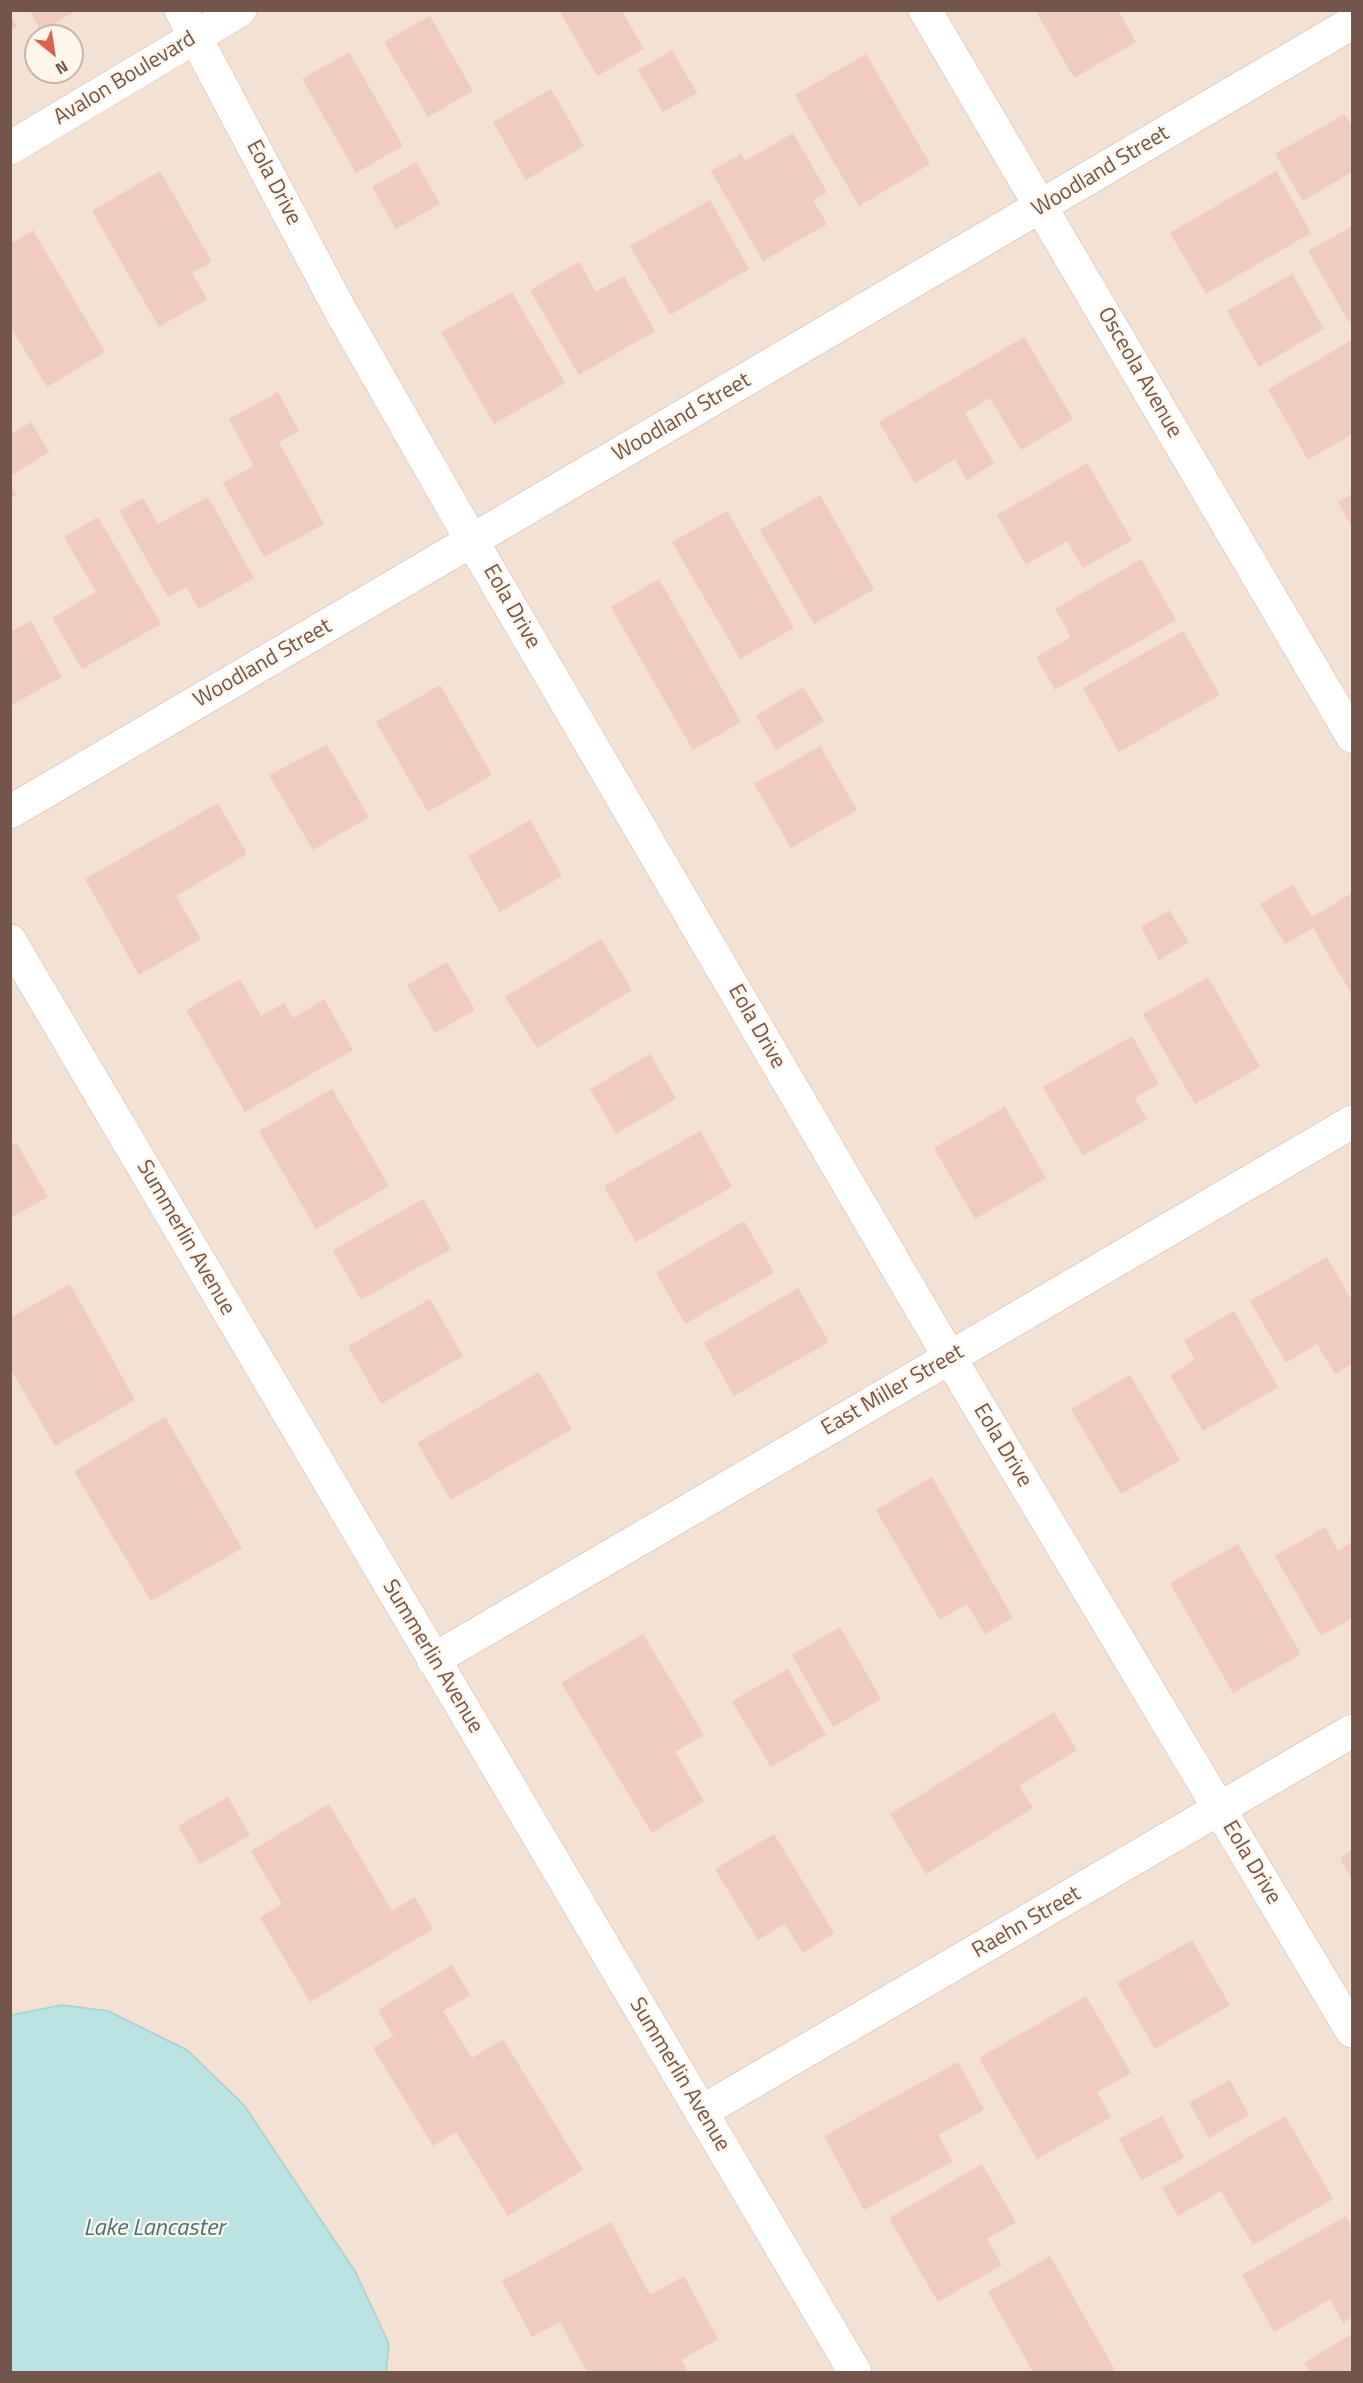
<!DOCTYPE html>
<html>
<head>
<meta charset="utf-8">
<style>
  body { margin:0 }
  #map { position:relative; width:1363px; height:2383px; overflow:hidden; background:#fbf0e5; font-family:"Titillium Web",sans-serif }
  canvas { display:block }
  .frame { position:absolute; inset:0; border:12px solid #73554b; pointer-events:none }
  .north { position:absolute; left:24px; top:24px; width:60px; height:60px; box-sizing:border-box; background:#fef5eb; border:2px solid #c6b5ab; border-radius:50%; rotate:150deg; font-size:16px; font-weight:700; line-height:24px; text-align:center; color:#73554b }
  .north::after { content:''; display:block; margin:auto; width:21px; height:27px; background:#e0604f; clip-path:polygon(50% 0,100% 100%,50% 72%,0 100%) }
</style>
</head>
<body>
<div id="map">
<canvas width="1363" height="2383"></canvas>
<div class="frame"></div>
<div class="north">N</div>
</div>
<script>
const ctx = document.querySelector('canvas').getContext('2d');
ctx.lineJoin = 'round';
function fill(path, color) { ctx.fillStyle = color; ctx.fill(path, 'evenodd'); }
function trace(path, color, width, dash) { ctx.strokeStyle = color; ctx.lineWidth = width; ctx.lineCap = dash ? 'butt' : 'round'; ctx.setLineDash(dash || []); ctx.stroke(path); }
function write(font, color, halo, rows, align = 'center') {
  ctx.font = font + ' "Titillium Web",sans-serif'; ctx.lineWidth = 4.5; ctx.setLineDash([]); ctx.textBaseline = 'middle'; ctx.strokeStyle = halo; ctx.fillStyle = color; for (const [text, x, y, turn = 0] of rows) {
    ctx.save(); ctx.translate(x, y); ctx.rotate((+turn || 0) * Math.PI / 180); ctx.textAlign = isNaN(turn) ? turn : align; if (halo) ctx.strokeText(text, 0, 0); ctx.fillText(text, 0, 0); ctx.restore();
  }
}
const residential = new Path2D(`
  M11,11H1352V2372H11ZM36,36H72V72H36Z`);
const water = new Path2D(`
  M62,2005L108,2011L187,2050L244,2105L355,2271L389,2344L386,2372H11V2015Z`);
const building = new Path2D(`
  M29,10H77L41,31Z
  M559,10H621L644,49L597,76Z
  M1035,10H1118L1136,42L1074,78Z
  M10,16L17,27L10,31Z
  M430,16L473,91L428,117L384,42Z
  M672,50L697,93L663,112L638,70Z
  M349,52L403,146L356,173L302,79Z
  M866,54L930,164L859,206L795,95Z
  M551,89L584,146L526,180L493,122Z
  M1345,114L1352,127V172L1303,201L1275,154Z
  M793,133L827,192L813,200L827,224L763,261L711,171L741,154L745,161Z
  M416,162L440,204L396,229L372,187Z
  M160,171L212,262L192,273L207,299L159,327L92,211Z
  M1276,171L1311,233L1206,294L1170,233Z
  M710,200L749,269L670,315L630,246Z
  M1352,226V320L1349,322L1308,251Z
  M33,230L105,352L47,387L10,326V244Z
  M579,262L596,292L624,276L655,331L579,375L530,290Z
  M1292,274L1324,329L1259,367L1227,311Z
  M512,292L565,383L494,424L441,332Z
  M1024,337L1073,419L1021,450L990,398L965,413L994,463L967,480L955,459L915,483L879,422Z
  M1352,340V434L1308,460L1268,389Z
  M278,392L299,431L279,442L324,524L264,557L223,483L254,466L229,419Z
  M31,422L49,452L10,476V435Z
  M1087,463L1132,540L1083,568L1067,541L1026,565L997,515Z
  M10,485L16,495L10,498Z
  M1352,494V527L1338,502Z
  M820,495L874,589L814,624L760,530Z
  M208,497L254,578L199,609L186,587L168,597L119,511L143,498L158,524Z
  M727,511L794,628L740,659L672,542Z
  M98,517L161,624L82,669L52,618L96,592L64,537Z
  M1141,559L1176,620L1055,690L1036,657L1071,637L1055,609Z
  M659,579L741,722L693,750L611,607Z
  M31,621L62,677L10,706V632Z
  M1183,631L1220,695L1119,752L1083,688Z
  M440,685L492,775L428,812L376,722Z
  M803,687L824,721L776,750L756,716Z
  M327,745L369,817L313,850L269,775Z
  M820,746L857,810L791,848L754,784Z
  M218,803L247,854L176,896L201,939L139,975L85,879Z
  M530,820L562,876L500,912L468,856Z
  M1293,885L1312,917L1352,893V995L1313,928L1285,944L1260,904Z
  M1169,910L1189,942L1159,960L1141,927Z
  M601,939L632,990L537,1048L505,997Z
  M447,962L475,1010L435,1033L407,985Z
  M1208,977L1260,1067L1195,1104L1143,1014Z
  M240,979L261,1016L284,1003L293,1018L324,999L353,1050L245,1112L186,1010Z
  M1132,1036L1159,1084L1135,1098L1147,1119L1083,1156L1043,1087Z
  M650,1054L676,1099L616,1134L590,1089Z
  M332,1089L389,1186L316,1229L259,1131Z
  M1005,1107L1046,1178L975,1219L934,1148Z
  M700,1131L732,1187L636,1242L604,1186Z
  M10,1138L14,1145L17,1144L48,1197L10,1218Z
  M423,1199L451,1249L361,1300L333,1250Z
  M744,1221L774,1273L685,1324L656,1273Z
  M1327,1257L1352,1301V1364L1335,1374L1317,1344L1286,1363L1250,1301Z
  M70,1284L135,1400L55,1446L10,1368V1318Z
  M798,1288L829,1342L734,1396L704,1343Z
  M430,1299L463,1356L381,1404L348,1346Z
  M1234,1311L1278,1387L1203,1431L1170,1375L1195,1360L1184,1340Z
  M539,1372L572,1429L451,1500L417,1443Z
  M1130,1375L1180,1460L1121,1494L1071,1409Z
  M165,1417L242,1548L151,1601L74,1471Z
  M932,1477L1013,1618L985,1634L967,1604L940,1620L876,1510Z
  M1325,1527L1338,1551L1352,1542V1618L1321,1636L1275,1556Z
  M1238,1544L1301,1654L1233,1693L1170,1583Z
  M840,1627L881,1699L833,1727L792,1655Z
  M643,1634L704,1735L675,1752L704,1801L652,1833L561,1683Z
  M788,1669L826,1735L771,1767L732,1701Z
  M1054,1712L1077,1750L1019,1786L1033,1808L926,1874L890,1814Z
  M228,1797L250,1835L200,1864L178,1826Z
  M329,1804L392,1911L415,1897L433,1929L310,2002L260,1917L282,1904L251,1851Z
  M774,1834L834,1933L803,1953L785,1924L758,1940L715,1869Z
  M1352,1850V1880L1340,1858Z
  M1192,1940L1230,2005L1155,2049L1117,1983Z
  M452,1965L470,1995L443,2011L472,2058L503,2039L583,2170L508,2216L456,2132L433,2146L373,2048L393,2036L378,2010Z
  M1086,1996L1131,2073L1097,2092L1111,2117L1037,2159L979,2058Z
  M958,2062L984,2110L938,2135L953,2161L864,2210L824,2136Z
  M1230,2080L1249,2115L1209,2138L1189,2103Z
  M1162,2116L1184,2158L1141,2180L1119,2139Z
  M1285,2116L1333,2199L1253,2245L1221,2191L1178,2216L1162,2188Z
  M982,2164L1016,2222L987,2239L1002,2265L938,2302L889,2218Z
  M1346,2216L1352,2228V2317L1343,2323L1330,2299L1274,2332L1242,2275Z
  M611,2222L650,2295L684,2276L718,2339L681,2360L688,2372H587L560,2322L532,2337L502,2281Z
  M1050,2256L1116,2372H1027L1032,2370L988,2292Z
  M1352,2334V2372H1310L1304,2363Z`);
const minor = new Path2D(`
  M181,10L339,308L472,541L950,1358L1352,2031
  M925,10L1352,736
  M10,148L240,10
  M10,812L1352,23
  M10,941L855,2372
  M433,1660L1352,1122
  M701,2112L1352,1731`);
const streetNames = [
  ["Avalon Boulevard",125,79,-31],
  ["Woodland Street",1101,172,-31],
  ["Eola Drive",273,183,62],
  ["Osceola Avenue",1139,373,60],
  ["Woodland Street",682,418,-30],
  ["Eola Drive",511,607,60],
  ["Woodland Street",263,664,-30],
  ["Eola Drive",756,1027,60],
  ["Summerlin Avenue",185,1238,60],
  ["East Miller Street",893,1391,-30],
  ["Eola Drive",1002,1446,59],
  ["Summerlin Avenue",432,1657,59],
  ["Eola Drive",1251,1863,59],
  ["Raehn Street",1027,1923,-30],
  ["Summerlin Avenue",679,2075,59]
];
const waterNames = [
  ["Lake Lancaster",154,2229]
];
fill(residential, '#f3e1d4');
fill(water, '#bbe3e4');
trace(water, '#a1d3d5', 1.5);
fill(building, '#f0ccbe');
trace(minor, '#cfb9af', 34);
trace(minor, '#fff', 33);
write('22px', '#73554b', '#fef5eb', streetNames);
write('italic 24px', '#407578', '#fef5eb', waterNames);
</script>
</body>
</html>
